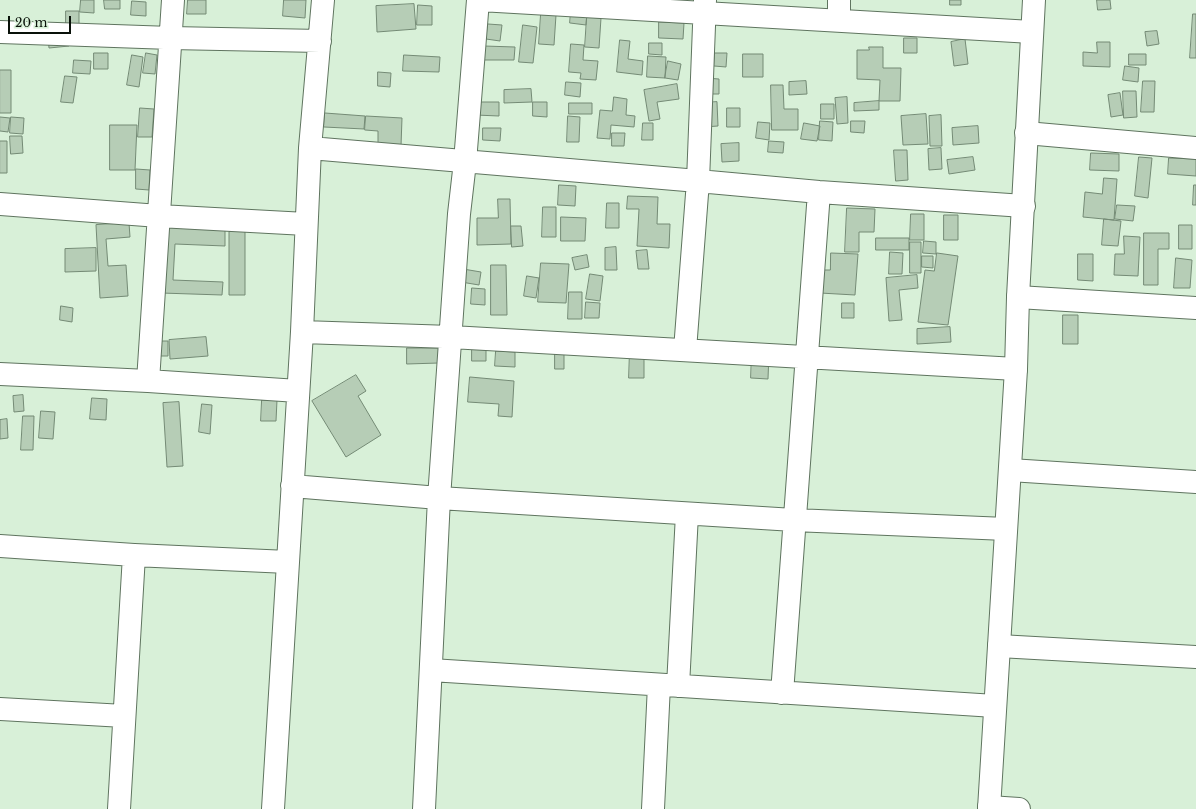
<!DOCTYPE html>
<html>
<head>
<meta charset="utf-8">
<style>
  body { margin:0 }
  #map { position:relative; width:1196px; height:809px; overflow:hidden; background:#d8f0d8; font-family:"Libre Baskerville",serif }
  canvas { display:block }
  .scale { position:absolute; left:8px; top:16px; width:63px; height:18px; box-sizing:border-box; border:2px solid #091109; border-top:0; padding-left:5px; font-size:12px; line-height:14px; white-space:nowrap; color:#091109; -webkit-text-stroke:3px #d8f0d8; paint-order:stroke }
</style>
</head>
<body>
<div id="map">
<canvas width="1196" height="809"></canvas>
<div class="scale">20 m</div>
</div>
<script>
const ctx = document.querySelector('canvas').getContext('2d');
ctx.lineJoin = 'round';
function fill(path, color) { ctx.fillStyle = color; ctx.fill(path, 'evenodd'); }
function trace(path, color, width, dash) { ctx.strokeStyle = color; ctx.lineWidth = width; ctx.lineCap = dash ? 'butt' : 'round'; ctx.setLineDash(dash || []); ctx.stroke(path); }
const building = new Path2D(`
  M81,0H94V13L80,12Z
  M104,0H120V9H105Z
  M188,0H206V14H187Z
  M284,0H306L305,18L283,16Z
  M950,0H961V5H950Z
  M1097,0H1110L1111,9L1098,10Z
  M132,1L146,2V16L131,15Z
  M414,4L416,29L377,32L376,6Z
  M418,5L432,6V25H417Z
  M66,11H79V27H66Z
  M571,11L587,13L586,25L570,23Z
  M541,14L556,15L554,45L539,44Z
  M1193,14H1196V58H1190Z
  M587,17L601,18L599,48L585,47Z
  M659,22L684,23L683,39L659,38Z
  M488,24L502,25L500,41L486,39Z
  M523,25L537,27L533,63L519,62Z
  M1157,31L1159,44L1147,46L1145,32Z
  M68,36L69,46L49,48L48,37Z
  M904,38H917V53H904Z
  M965,39L968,64L954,66L951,42Z
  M620,40L630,41L628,59L643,61L642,75L617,72Z
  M1097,42H1110V67L1083,66V52L1097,53Z
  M649,43H662V55L649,54Z
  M571,44L584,45L583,60L598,61L596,80L580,79L581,73L569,72Z
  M484,46L515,47L514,60H484Z
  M869,47H883V68H901L900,101H879L880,80L857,79V50H869Z
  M94,53H108V69H94Z
  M146,53L157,55L155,74L143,73Z
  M715,53H727L726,67L714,66Z
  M743,54H763V77H743Z
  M1129,54H1146V65H1129Z
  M132,55L143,57L139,87L127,85Z
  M404,55L440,57L439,72L403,71Z
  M648,56L666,57L665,78L647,77Z
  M74,60L91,61L90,74L73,73Z
  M668,61L681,64L678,80L665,78Z
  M1125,66L1139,68L1138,82L1123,80Z
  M0,70H11V113H0Z
  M378,72L391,73L390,87L378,86Z
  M65,76L77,77L73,103L61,102Z
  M706,78L719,79V94H706Z
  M806,81L807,94L789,95V82Z
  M1143,81H1155L1154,112H1141Z
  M566,82L581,83L580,97L565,95Z
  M677,84L679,99L657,102L660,119L649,121L644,90Z
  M771,85H783L784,109H798V130H772Z
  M531,89L532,102L504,103V90Z
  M1123,91H1136L1137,117L1124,118Z
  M1120,93L1123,115L1111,117L1108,95Z
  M614,97L627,99L626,115L635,116L634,127L611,125L610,139L597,138L600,110L612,111Z
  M847,97L848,123L837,124L835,98Z
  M879,101V110L854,111V103Z
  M475,102H499V116L475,115Z
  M533,102H547V117L533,116Z
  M717,102L718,126L704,127L703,103Z
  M569,103H592V114H569Z
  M821,104H834V119H821Z
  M140,108L154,109L152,137H138Z
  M727,108H740V127H727Z
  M325,113L365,116L364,129L324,127Z
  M926,114L928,144L903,145L901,116Z
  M941,115L942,146H930L929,116Z
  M366,116L402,118L401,146L378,145V131L365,130Z
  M568,116L580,117L579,142H567Z
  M0,117L10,118L8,132L0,131Z
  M11,117L24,118L23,134L10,133Z
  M820,121L833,122L832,141L819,140Z
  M851,121H865L864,133L851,132Z
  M758,122L770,123L769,140L756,138Z
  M643,123H653V140H642Z
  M804,123L820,126L817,141L801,139Z
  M110,125H137L135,170H110Z
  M978,126L979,143L953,145L952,128Z
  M483,128H501L500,141L483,140Z
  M612,133H625L624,146H612Z
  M10,136H22L23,153L11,154Z
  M0,141H7V173H0Z
  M769,141L784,142L783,153L768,152Z
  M739,143V161L722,162L721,144Z
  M941,148L942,169L929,170L928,149Z
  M894,150H907L908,180L896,181Z
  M1091,153L1119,154V171L1090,170Z
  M973,157L975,170L949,174L947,160Z
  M1139,157L1152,158L1148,198L1135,196Z
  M1169,158L1196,159V176L1168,174Z
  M136,169L150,170L149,190L136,189Z
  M1104,178L1117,179L1114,220L1083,217L1085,192L1102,194Z
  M559,185L576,186L575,206L558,205Z
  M1194,185H1196V205H1193Z
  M628,196L658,197L657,224H670L669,248L637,246L639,209H627Z
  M498,199H510L511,244L477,245V218H498Z
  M607,203H619V228H606Z
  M1117,205L1135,206L1133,221L1115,219Z
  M543,207H556V237H542Z
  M847,208L875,209L874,232H859V252H845Z
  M911,214H924V240H910Z
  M944,215H958V240H944Z
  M561,217L586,218L585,241H561Z
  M1104,219L1121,221L1118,246L1102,245Z
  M129,223L130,237L106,239L108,266L126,265L128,296L100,298L96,225Z
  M1179,225H1192V249H1179Z
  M511,226H521L523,246L512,247Z
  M164,227L225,230V246L175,244L173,280L223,282L222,295L161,293Z
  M245,231V295H229V232Z
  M1144,233H1169V249H1158V285H1144Z
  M1124,236L1140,237L1138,276L1114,275L1115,254H1124Z
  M876,238H909V250H876Z
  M924,241L936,242V254L923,253Z
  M910,242H921V273H910Z
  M616,247L617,270H605V248Z
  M96,248V271L65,272V249Z
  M647,250L649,269H638L636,251Z
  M890,252L903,253L902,274H889Z
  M831,253L858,254L855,295L820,293L821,270H830Z
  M937,253L958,256L948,325L918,322L925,270L934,271Z
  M1078,254H1093V281L1078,280Z
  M587,255L589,267L575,270L572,258Z
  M922,256H933V268L922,267Z
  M1176,258L1192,260L1190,288H1174Z
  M541,263L569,264L566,303L538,302Z
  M491,265H506L507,315H491Z
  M463,269L481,272L479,285L461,282Z
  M590,274L603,276L600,301L586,299Z
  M917,275L918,288L899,290L902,320L889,321L886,278Z
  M527,276L539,278L536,298L524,296Z
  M472,288L485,289V305L471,304Z
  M569,292H582V319H568Z
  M586,302L600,303L599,318H585Z
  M842,303H854V318H842Z
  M61,306L73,308L72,322L60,320Z
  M1063,315H1078V344H1063Z
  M950,327L951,342L917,344V329Z
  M206,337L208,356L170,359L169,340Z
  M155,341H168V356H155Z
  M472,345H486V361H472Z
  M407,348H439V363L407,364Z
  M630,349H644V378H629Z
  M496,351L515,352V367L495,366Z
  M752,351L769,352L768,379L751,378Z
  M555,353H564V369H555Z
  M356,375L366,391L358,396L381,435L346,457L312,401Z
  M470,377L514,381L512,417L498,416L499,404L468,402Z
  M23,395L24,411L14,412L13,396Z
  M92,398L107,399L106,420L90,419Z
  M262,400H277L276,421H261Z
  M179,402L183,466L167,467L163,403Z
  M202,404L212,405L210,434L199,432Z
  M41,411L55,412L53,439L39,438Z
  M23,416H34L33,450H21Z
  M7,419L8,438L0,439V420Z`);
const minor = new Path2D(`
  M480,0L1032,32
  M839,20V0
  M0,32L171,38L320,41
  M1026,133L1196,148
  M310,148L698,181L819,192L1024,206
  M0,204L159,216L306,224
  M1018,297L1196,308
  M302,332L451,337L1016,369
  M685,350L698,181L705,0
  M0,374L148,381L298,391
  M148,381L173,0
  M1010,470L1196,482
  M292,486L439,498L794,520L1006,529
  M0,546L134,555L288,562
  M999,646L1196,657
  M431,670L995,706
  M678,686L687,514
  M782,693L819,192
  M0,709L124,716
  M989,807L1019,809
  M119,809L134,555
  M273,809L302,332L310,148L323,0
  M424,809L439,498L459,214L465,162L478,0
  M653,809L659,685`);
const tertiary = new Path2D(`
  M989,809L1016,369L1018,297L1034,0`);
fill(building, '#b6cdb6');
trace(building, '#748a75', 1);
trace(minor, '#5f745f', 24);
trace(tertiary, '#5f745f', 24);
trace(minor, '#fff', 22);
trace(tertiary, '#fff', 22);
</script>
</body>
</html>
